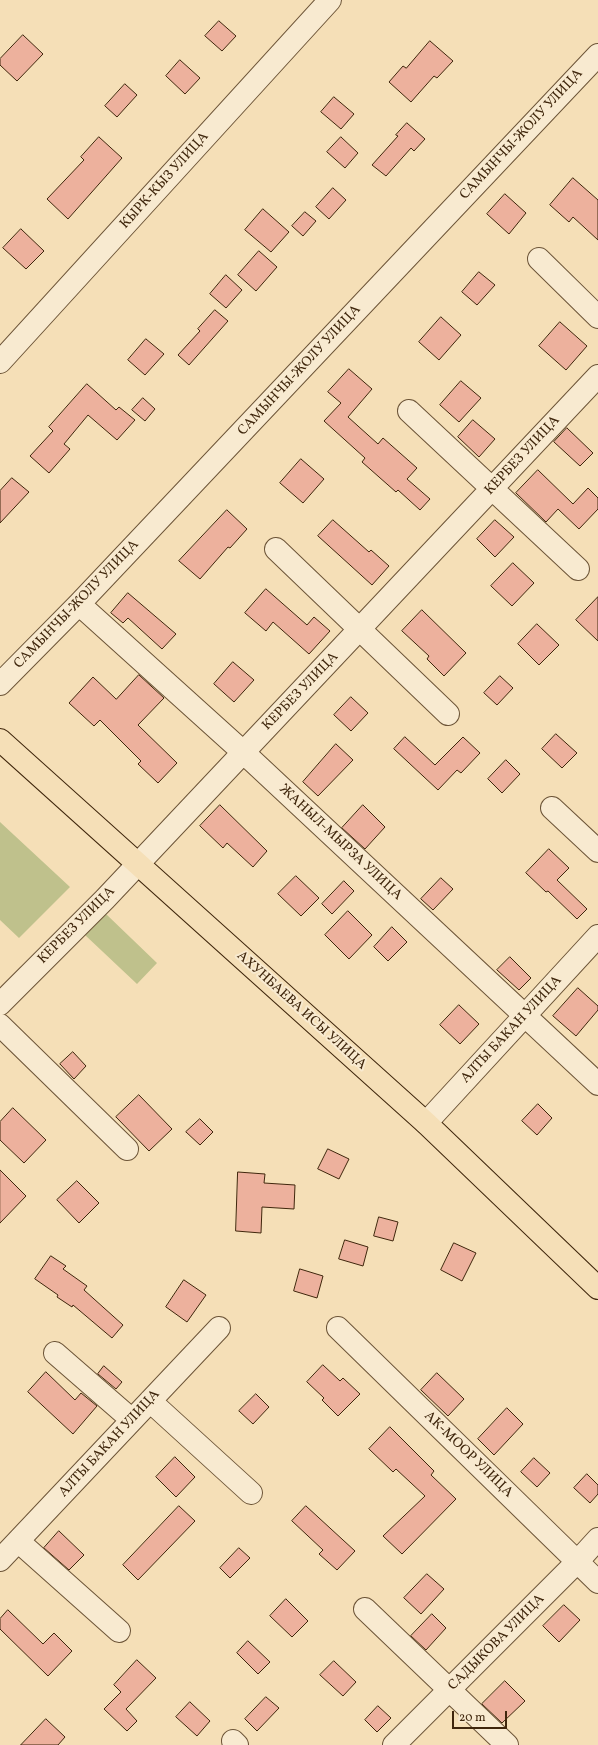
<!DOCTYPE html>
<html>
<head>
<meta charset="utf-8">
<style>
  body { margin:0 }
  #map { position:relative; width:598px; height:1745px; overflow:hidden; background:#f5dfb7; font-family:Vollkorn,serif }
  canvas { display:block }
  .scale { position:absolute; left:452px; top:1711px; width:55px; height:18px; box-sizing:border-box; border:2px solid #3f260c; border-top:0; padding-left:5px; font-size:12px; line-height:14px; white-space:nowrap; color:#3f260c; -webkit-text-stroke:3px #f8ead0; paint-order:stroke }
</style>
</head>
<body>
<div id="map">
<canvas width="598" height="1745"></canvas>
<div class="scale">20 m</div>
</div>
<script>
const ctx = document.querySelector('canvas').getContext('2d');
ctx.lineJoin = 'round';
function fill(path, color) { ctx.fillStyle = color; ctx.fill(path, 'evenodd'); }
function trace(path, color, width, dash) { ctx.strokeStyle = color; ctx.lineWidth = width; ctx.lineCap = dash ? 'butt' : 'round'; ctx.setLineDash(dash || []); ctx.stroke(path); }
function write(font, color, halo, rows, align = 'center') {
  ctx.font = font + ' Vollkorn,serif'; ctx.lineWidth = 4; ctx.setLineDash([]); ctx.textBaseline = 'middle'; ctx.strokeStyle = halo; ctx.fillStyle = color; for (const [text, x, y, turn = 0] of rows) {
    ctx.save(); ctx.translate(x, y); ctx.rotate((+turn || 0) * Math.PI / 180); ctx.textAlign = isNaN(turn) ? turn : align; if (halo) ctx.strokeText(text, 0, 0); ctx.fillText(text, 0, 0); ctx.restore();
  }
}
const green = new Path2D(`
  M0,822L70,887L19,938L0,920Z
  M106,914L157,963L137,984L85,935Z`);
const building = new Path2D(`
  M219,21L236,36L222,51L205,36Z
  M23,35L43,54L17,81L0,65V59Z
  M430,41L453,61L437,78L434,76L411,102L389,82L403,66L406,68Z
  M180,60L200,78L185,94L166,76Z
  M125,84L137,95L117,117L105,106Z
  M334,97L354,114L341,129L321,112Z
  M407,123L425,139L414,151L411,148L386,176L372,165L398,136L396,135Z
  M99,137L122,158L68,219L47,199L84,160L81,157Z
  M341,137L358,153L345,168L327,152Z
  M573,178L598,200V240L573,217L569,222L550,205Z
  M333,188L346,200L329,219L316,207Z
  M505,194L526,213L509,234L487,214Z
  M263,209L289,232L271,252L245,230Z
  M305,212L316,221L303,236L292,226Z
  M21,229L44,251L26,269L3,248Z
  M259,251L277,267L256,291L238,275Z
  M479,272L495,285L477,305L462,292Z
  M226,275L242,290L226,308L210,294Z
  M215,310L228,321L189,365L178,355L200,331L198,329Z
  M441,317L461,335L439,360L419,342Z
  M560,322L587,346L566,370L539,346Z
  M146,339L164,354L145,375L128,360Z
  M349,369L372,389L348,417L378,444L383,438L417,468L407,479L430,499L420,510L398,490L396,492L362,462L365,458L324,421L341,403L328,392Z
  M461,381L481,398L459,422L440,405Z
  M87,384L116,410L119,407L135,420L117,440L88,415L64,444L70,449L49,473L30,456L53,431L49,427Z
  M143,398L155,409L145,421L132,410Z
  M473,420L495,439L479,457L458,437Z
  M567,428L593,453L580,466L554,442Z
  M301,459L324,479L303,503L280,483Z
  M538,470L573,504L588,488L598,498V509L579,529L558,509L546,522L516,493Z
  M12,478L29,492L0,523V491Z
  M227,510L247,529L230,548L228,547L200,579L179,561Z
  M333,520L369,552L371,550L389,566L372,585L318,536Z
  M495,520L514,537L495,557L477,539Z
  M513,563L534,583L512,606L491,586Z
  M266,589L307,625L314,617L330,631L309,654L273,622L266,631L245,613Z
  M128,593L176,634L162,649L128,618L123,623L111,613Z
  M598,597V641L576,620Z
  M422,610L466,653L444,676L427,659L429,656L402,631Z
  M537,624L559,645L539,665L518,644Z
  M233,662L254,680L234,702L214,684Z
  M139,675L164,698L138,725L177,763L158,783L138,764L141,761L100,720L94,726L69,703L93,677L116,699Z
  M500,676L513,688L497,705L484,693Z
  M351,697L368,713L351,731L334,715Z
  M556,734L577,753L562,768L542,749Z
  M405,737L435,765L463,737L480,753L461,773L457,770L438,790L394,749Z
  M336,744L353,760L318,796L303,782Z
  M506,760L520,774L502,793L488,779Z
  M220,805L267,851L253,867L227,843L223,848L200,826Z
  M363,805L385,827L365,849L342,828Z
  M549,849L569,868L557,880L587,909L577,919L548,891L546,892L526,873Z
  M296,876L319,898L301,916L278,894Z
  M441,878L453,889L433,910L421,899Z
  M344,881L354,891L332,914L322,904Z
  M348,911L372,935L349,959L325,935Z
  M392,927L407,942L388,961L374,947Z
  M510,957L531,978L519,990L497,970Z
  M578,988L598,1006V1010L576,1036L553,1016Z
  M459,1005L479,1024L460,1044L440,1025Z
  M73,1052L86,1066L74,1079L60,1064Z
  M139,1095L172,1129L149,1151L116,1117Z
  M538,1104L552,1118L537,1135L522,1121Z
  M13,1108L46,1140L24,1163L0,1140V1122Z
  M200,1119L213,1132L200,1145L186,1132Z
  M328,1149L349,1159L339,1179L318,1169Z
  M0,1170L26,1196L0,1223Z
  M238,1172L265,1174L264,1183L295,1185L294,1209L262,1207L261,1233L236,1231Z
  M77,1181L99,1203L79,1223L57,1200Z
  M379,1217L398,1222L393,1241L374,1236Z
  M345,1240L368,1247L363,1266L339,1259Z
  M454,1243L476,1253L462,1281L441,1270Z
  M51,1256L66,1266L63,1269L87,1286L84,1290L123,1325L112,1338L73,1305L72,1307L57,1297L58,1295L35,1279Z
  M300,1269L323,1276L317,1298L294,1291Z
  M184,1280L206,1295L187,1322L166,1307Z
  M323,1365L340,1381L343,1378L360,1394L338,1416L322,1400L324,1398L307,1382Z
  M104,1366L122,1382L116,1389L98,1374Z
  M46,1372L75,1400L81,1393L97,1406L73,1434L28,1392Z
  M437,1373L464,1399L448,1416L421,1390Z
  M256,1394L269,1407L253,1424L239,1411Z
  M507,1408L523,1424L494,1455L478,1439Z
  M390,1427L434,1471L431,1475L456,1499L402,1554L383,1536L425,1496L396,1469L393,1472L369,1449Z
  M175,1457L195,1477L176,1497L156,1477Z
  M534,1458L550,1473L537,1487L521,1472Z
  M587,1474L598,1485V1494L590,1503L574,1488Z
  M179,1506L195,1521L138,1580L123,1565Z
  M306,1506L355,1551L337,1570L319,1554L323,1550L292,1521Z
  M59,1531L84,1555L69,1570L44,1548Z
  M239,1548L250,1558L230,1578L220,1568Z
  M427,1574L444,1589L421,1614L404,1598Z
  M286,1599L308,1621L292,1637L270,1616Z
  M564,1605L580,1620L559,1642L543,1626Z
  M8,1610L43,1644L54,1633L72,1651L48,1676L0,1629V1619Z
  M432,1614L446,1628L426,1650L411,1636Z
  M248,1641L270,1662L258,1674L237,1653Z
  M137,1660L156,1678L126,1709L137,1721L127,1731L104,1709L121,1692L114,1685Z
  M334,1661L356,1682L343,1696L320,1675Z
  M505,1681L525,1701L502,1723L482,1704Z
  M266,1697L279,1708L257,1731L245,1719Z
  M190,1702L210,1721L197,1736L176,1717Z
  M378,1706L391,1718L377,1732L365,1720Z
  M46,1719L65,1737L58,1745H21Z`);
const minor = new Path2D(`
  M539,259L598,317
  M0,362L330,0
  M409,411L578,569
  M276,549L448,714
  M79,604L243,752L598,1084
  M0,684L79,604L598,55
  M552,808L598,851
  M0,1004L105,899L598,376
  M0,1025L127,1149
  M426,1123L598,936
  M338,1328L598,1582
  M55,1353L132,1420
  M150,1401L251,1493
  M18,1541L119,1631
  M0,1560L219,1328
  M365,1609L507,1745
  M233,1741L237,1745
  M394,1745L577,1562L598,1539`);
const major = new Path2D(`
  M0,740L426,1123L598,1288`);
const streetNames = [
  ["САМЫНЧЫ-ЖОЛУ УЛИЦА",522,135,-47],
  ["КЫРК-КЫЗ УЛИЦА",165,181,-48],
  ["САМЫНЧЫ-ЖОЛУ УЛИЦА",300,371,-47],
  ["КЕРБЕЗ УЛИЦА",523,456,-47],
  ["САМЫНЧЫ-ЖОЛУ УЛИЦА",77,605,-46],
  ["КЕРБЕЗ УЛИЦА",301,692,-46],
  ["ЖАНЫЛ-МЫРЗА УЛИЦА",340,843,43],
  ["КЕРБЕЗ УЛИЦА",77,926,-45],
  ["АХУНБАЕВА ИСЫ УЛИЦА",301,1011,42],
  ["АЛТЫ БАКАН УЛИЦА",512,1030,-47],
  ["АЛТЫ БАКАН УЛИЦА",110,1444,-47],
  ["АК-МООР УЛИЦА",468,1455,44],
  ["САДЫКОВА УЛИЦА",497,1643,-45]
];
fill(green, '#bfc18c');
fill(building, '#edb19d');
trace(building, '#3f260c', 1);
trace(minor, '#6c5437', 24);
trace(major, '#3f260c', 24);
trace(minor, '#f8ead0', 22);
trace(major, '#f5dfb7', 22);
write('14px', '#3f260c', '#f8ead0', streetNames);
</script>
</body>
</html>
